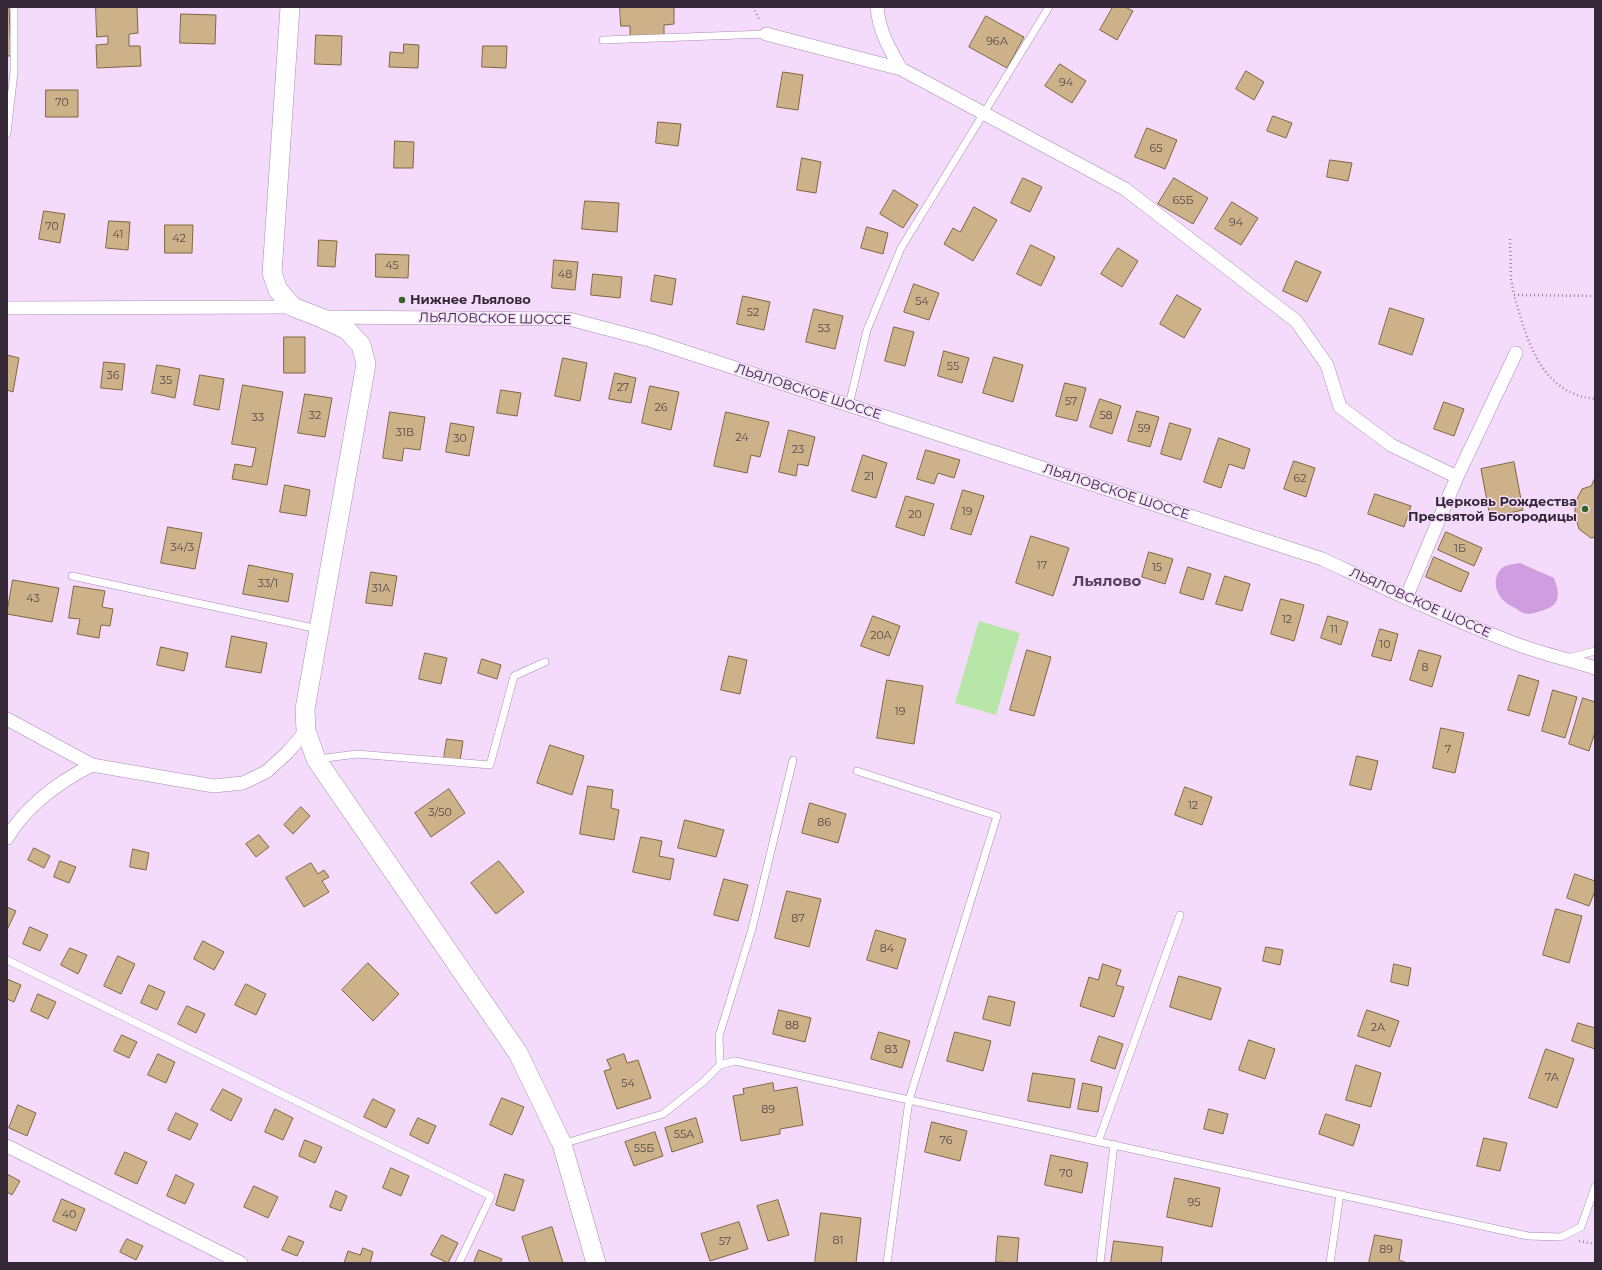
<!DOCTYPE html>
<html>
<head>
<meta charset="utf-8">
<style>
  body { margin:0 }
  #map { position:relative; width:1602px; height:1270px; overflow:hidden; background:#f4dbfb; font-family:Montserrat,sans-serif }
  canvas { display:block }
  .frame { position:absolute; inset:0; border:8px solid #342837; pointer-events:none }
</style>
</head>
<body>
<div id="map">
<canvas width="1602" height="1270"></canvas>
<div class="frame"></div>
</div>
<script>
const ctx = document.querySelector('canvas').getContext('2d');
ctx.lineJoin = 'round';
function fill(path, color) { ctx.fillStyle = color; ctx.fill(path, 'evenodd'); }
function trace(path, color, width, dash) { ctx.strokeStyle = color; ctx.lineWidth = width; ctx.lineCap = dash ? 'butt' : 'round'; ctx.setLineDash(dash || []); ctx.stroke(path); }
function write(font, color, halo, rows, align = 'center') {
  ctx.font = font + ' Montserrat,sans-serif'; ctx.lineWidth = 3; ctx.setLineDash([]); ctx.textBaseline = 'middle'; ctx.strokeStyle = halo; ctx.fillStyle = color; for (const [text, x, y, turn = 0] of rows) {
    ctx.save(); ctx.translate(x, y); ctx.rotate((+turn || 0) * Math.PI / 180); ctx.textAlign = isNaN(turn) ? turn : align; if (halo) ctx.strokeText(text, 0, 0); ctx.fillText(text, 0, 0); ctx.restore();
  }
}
const green = new Path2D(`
  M979,621L1020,633L996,715L955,703Z`);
const water = new Path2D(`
  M1520,563L1554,578C1558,589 1562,602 1549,608C1543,610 1536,613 1529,614C1524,614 1519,611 1515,608C1511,606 1507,604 1504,601C1495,593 1492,577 1502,568C1507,564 1514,564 1520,563Z`);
const building = new Path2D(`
  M7,7H9L11,56H7Z
  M96,7H137L138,33L129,34V46H140L141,66L97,68L96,45L108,44V36L97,37Z
  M620,7H674V24L664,25V35L630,36V26H621Z
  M1113,7H1125L1133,11L1117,40L1100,30Z
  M181,14L216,15L215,44L180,43Z
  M986,16L1024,37L1007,68L969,47Z
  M316,35L342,36L341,65L315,64Z
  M404,44L419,45L418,68L389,67L390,52L403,53Z
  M483,46H507L506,68L482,67Z
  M1060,64L1086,81L1072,103L1045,86Z
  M1246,71L1264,82L1254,100L1236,89Z
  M783,72L803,75L798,110L777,107Z
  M46,90H78V117H46Z
  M1273,116L1292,123L1286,138L1267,131Z
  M658,122L681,124L678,146L656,143Z
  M1147,128L1177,140L1165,169L1135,157Z
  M395,141L414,142L413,168H394Z
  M802,158L821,162L816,193L797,190Z
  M1330,160L1352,163L1348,181L1327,177Z
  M1023,178L1042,187L1030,212L1011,203Z
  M1174,178L1208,198L1193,224L1158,204Z
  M894,190L918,205L903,228L880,214Z
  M585,201L619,203L617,232L582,229Z
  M1232,202L1258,218L1241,245L1215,229Z
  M974,207L997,220L973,261L944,244L953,228L960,232Z
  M44,211L65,214L60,243L39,239Z
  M109,221L130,222L128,250L106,248Z
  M165,225H193L192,253H165Z
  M867,227L888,233L883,254L861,248Z
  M319,240L337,241L335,267L318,266Z
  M1031,245L1055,257L1041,286L1017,274Z
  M1118,248L1138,261L1122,287L1101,274Z
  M376,254L409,255L408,278L376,277Z
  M554,260L578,262L575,290L552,288Z
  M1296,261L1321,272L1307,302L1283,291Z
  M593,274L622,277L620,298L591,295Z
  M655,275L676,279L672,305L651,301Z
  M914,284L939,293L929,320L904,312Z
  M1177,295L1201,309L1184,338L1160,324Z
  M743,296L770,302L764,330L737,324Z
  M1390,308L1424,319L1412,355L1379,344Z
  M814,309L843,316L835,349L806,342Z
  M894,327L914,332L905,366L885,361Z
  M284,337H305V373H284Z
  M944,351L969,358L962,383L938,376Z
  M7,355L19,358L13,392L7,390Z
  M994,357L1023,365L1013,402L983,393Z
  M563,358L587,363L580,401L555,396Z
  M104,362L125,364L122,390L101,388Z
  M157,365L180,369L175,398L152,393Z
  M615,373L636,378L631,403L609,399Z
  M200,375L224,379L219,410L194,405Z
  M1065,383L1086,388L1077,421L1056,416Z
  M243,385L283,392L267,485L232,479L235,464L252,467L256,448L232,444Z
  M650,386L679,392L671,430L642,423Z
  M501,390L521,393L517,416L497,413Z
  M305,394L332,398L325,437L298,433Z
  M1100,399L1121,406L1112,434L1090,427Z
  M1444,402L1464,409L1454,436L1434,429Z
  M1137,411L1159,417L1150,447L1128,441Z
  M390,412L425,417L420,450L404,448L402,461L383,458Z
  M726,412L769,422L760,457L751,455L747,473L714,466Z
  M451,423L474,427L469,456L446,452Z
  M1170,423L1191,429L1181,460L1161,454Z
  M789,430L815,437L808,466L798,464L796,476L779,472Z
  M1219,438L1250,449L1244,469L1229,464L1221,488L1204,482Z
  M926,450L960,460L954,478L938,473L934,484L917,479Z
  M863,455L887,463L876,498L852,491Z
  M1294,461L1315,468L1306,497L1284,489Z
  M1514,462L1523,510L1490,517L1481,469Z
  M1595,478V537L1591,538L1579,529L1575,516V503L1582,489L1591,486Z
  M285,485L310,490L306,516L280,512Z
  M963,490L984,496L971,535L951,529Z
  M1375,494L1411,506L1404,527L1368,514Z
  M906,496L934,504L924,536L896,527Z
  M168,527L202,533L195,569L161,563Z
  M1446,532L1482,548L1474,566L1438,550Z
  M1031,536L1069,548L1053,596L1016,583Z
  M1149,552L1173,559L1165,584L1142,577Z
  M1434,557L1469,573L1461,592L1426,577Z
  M249,565L293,574L288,602L243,594Z
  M1188,567L1211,574L1203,600L1180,593Z
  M371,572L397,576L392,606L366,603Z
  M1225,576L1250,584L1242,611L1216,604Z
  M13,580L59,588L52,622L7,614Z
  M74,586L105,591L102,607L113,609L110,626L101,625L99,638L77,634L80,619L69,618Z
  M1281,599L1304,605L1294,641L1271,634Z
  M873,616L900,626L889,656L861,646Z
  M1328,616L1348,622L1341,645L1321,638Z
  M1380,629L1398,634L1391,661L1372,656Z
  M232,636L267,643L261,673L226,667Z
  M161,647L188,653L184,671L157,665Z
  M1027,650L1051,657L1034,716L1010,710Z
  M1419,650L1441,656L1432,687L1410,680Z
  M425,653L447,658L441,684L419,679Z
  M729,656L747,660L740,694L721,690Z
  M482,659L501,665L497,679L478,673Z
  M1519,675L1539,681L1529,716L1508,710Z
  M887,680L923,686L914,744L877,738Z
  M1553,690L1577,697L1565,738L1542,731Z
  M1583,698L1595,702V732L1589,751L1569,744Z
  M1441,728L1464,733L1455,773L1433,768Z
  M447,739L463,741L460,761L444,758Z
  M550,745L584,756L572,795L537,783Z
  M1357,756L1378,761L1371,790L1350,785Z
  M588,786L613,790L611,808L619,810L614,840L580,834Z
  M1185,787L1212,797L1202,825L1175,815Z
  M449,789L465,813L431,837L415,813Z
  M810,803L846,814L838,843L802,833Z
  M301,807L310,816L293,834L284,825Z
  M685,820L724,830L716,857L678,848Z
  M259,835L269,847L256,857L246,844Z
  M641,837L662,841L659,856L674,859L670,880L633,872Z
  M34,848L50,856L44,868L28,860Z
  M133,849L149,853L146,870L130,867Z
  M60,861L76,867L69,883L54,877Z
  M499,861L524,892L496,914L471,883Z
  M311,863L318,874L324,870L329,877L322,881L329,892L304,907L286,878Z
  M1575,874L1595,881V891L1589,906L1567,898Z
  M724,879L748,885L738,921L714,915Z
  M787,891L821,899L809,947L775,938Z
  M7,907L16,911L7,930Z
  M1556,909L1582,916L1569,963L1543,955Z
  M30,927L48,935L40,951L23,944Z
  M876,930L906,939L897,969L867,960Z
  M203,941L224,952L214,970L194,959Z
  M1266,947L1283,950L1280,965L1263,961Z
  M70,948L87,955L78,974L61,965Z
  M118,956L135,964L121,994L104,986Z
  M368,963L399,994L373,1021L342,990Z
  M1103,964L1121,970L1116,985L1124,987L1114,1017L1080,1006L1089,977L1098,980Z
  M1394,964L1411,968L1408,986L1391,982Z
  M1179,976L1221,988L1211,1020L1170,1007Z
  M7,979L21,985L14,1002L7,999Z
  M246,984L266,994L256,1015L235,1005Z
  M149,985L165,992L157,1010L141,1003Z
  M38,994L56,1002L48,1019L31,1011Z
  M989,996L1015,1002L1010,1026L983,1019Z
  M187,1006L205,1014L196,1033L178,1024Z
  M779,1010L811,1018L805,1042L773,1034Z
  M1367,1010L1399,1021L1390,1047L1358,1036Z
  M1578,1023L1595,1028V1049L1572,1041Z
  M879,1032L910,1041L902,1068L871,1059Z
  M955,1032L991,1041L983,1071L947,1061Z
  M122,1035L137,1042L129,1058L114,1051Z
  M1099,1036L1123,1044L1115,1069L1091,1061Z
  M1249,1040L1275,1049L1265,1079L1239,1070Z
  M1546,1049L1574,1059L1557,1108L1529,1098Z
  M158,1054L175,1062L166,1083L148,1075Z
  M624,1054L627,1063L638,1060L651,1098L617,1109L604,1071L611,1069L607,1060Z
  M1356,1065L1381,1073L1371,1107L1346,1100Z
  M1033,1073L1075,1079L1070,1108L1028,1101Z
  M773,1083L774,1091L797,1087L803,1125L780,1129V1134L741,1141L733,1096L744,1094L743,1089Z
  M1083,1083L1102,1087L1098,1112L1078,1109Z
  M223,1089L242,1099L231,1121L211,1110Z
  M502,1098L524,1107L512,1135L490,1125Z
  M373,1099L395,1110L386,1128L364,1117Z
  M18,1105L36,1113L27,1136L9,1128Z
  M275,1109L293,1118L283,1140L265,1132Z
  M1209,1109L1228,1114L1223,1134L1204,1129Z
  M176,1113L198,1124L190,1140L168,1130Z
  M1326,1114L1360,1125L1353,1146L1319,1134Z
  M418,1118L436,1126L428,1144L410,1135Z
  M696,1118L703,1142L672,1152L665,1128Z
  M932,1122L967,1131L960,1161L925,1152Z
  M655,1132L663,1156L634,1166L625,1142Z
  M1484,1138L1507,1143L1500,1171L1477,1166Z
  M305,1140L322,1147L315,1163L299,1156Z
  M125,1152L147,1162L137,1184L115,1174Z
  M1051,1155L1088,1163L1082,1193L1045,1185Z
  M391,1168L409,1176L401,1196L383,1188Z
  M7,1174L20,1181L12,1195L7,1192Z
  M505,1174L524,1180L514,1211L496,1205Z
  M176,1175L194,1184L185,1204L167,1196Z
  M1175,1178L1220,1188L1212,1227L1167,1217Z
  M254,1186L278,1197L268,1218L244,1207Z
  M336,1191L347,1196L341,1211L330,1207Z
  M62,1199L85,1209L76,1231L53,1221Z
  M778,1200L789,1235L768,1241L757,1206Z
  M821,1213L861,1218L856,1263H815Z
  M739,1222L748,1249L710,1261L701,1234Z
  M552,1227L563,1263H530L522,1237Z
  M442,1235L458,1243L448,1263L431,1255Z
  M1375,1235L1402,1240L1399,1260L1407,1263H1369Z
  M289,1236L304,1242L297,1256L282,1250Z
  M998,1236L1019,1238L1017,1263L996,1262Z
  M127,1239L143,1246L136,1260L120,1252Z
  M1114,1241L1163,1247L1161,1263H1111Z
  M363,1248L373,1252L370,1263H344L348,1251L360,1255Z
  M479,1250L502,1259L500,1263H474Z`);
const path = new Path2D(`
  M753,7L760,21
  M1510,239L1511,279L1514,295
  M1595,296L1514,295C1525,332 1536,380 1577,395C1583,397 1589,398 1595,399
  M1579,1241L1595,1244`);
const lane = new Path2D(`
  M603,40L766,34
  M7,133L14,72V7
  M849,405L867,330L901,248L1049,7
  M72,576L318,629
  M1568,658L1595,651
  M318,759L357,754L490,765L514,676L545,662
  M857,771L997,816L909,1100L887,1263
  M7,960L491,1196L459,1263
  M720,1065L719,1036L752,929L793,760
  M1098,1142L1180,915
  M562,1144L663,1114L703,1082L720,1065L735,1061L909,1100L1528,1236L1561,1237L1581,1227L1595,1187
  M1100,1263L1114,1144
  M1330,1263L1340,1194`);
const street = new Path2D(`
  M877,7C879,31 889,48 901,69
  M766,34L901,69L1125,189L1296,321L1327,365L1340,407L1391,445L1457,477L1406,598
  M7,308L293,307
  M323,317L569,319L649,340L1322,559C1387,589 1452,620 1519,645C1544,654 1570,660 1595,668
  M1457,477L1516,353
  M7,719L92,765L214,786L243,783L266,772L287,753L306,731
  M7,838C26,806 59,782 92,765
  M7,1146L241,1263`);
const secondary = new Path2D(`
  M290,7L272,273L278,290L293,307L319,317L347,330L361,345L366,364L305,709L306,731L316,759L518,1053L562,1144L596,1263`);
const markers = [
  [402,300,4,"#346323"],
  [1585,509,4,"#346323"]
];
const numberNames = [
  ["96А",997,42],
  ["94",1066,83],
  ["70",62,103],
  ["65",1156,149],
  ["65Б",1183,201],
  ["94",1236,223],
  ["70",52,227],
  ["41",118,235],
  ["42",179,239],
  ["45",392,266],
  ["48",565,275],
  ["54",922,302],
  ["52",753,313],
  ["53",824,329],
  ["55",953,367],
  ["36",113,376],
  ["35",166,381],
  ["27",623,388],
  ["57",1071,402],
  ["26",661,408],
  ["32",315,416],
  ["58",1106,416],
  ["33",258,418],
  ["59",1144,429],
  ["31В",405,433],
  ["24",742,438],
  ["30",460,439],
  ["23",798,450],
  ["21",869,477],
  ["62",1300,479],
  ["19",967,512],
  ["20",915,515],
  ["34/3",182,548],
  ["1Б",1460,549],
  ["17",1042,566],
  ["15",1157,568],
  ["33/1",268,584],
  ["31А",381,589],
  ["43",33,599],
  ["12",1287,620],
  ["11",1334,630],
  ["20А",881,636],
  ["10",1385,645],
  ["8",1425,668],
  ["19",900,712],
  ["7",1448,750],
  ["12",1193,806],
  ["3/50",440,813],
  ["86",824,823],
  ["87",798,919],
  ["84",887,949],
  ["88",792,1026],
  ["2А",1378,1028],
  ["83",891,1050],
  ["7А",1552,1078],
  ["54",628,1084],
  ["89",768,1110],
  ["55А",684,1135],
  ["76",946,1141],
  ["55Б",644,1149],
  ["70",1066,1174],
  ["95",1194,1203],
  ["40",69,1215],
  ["81",838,1241],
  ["57",725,1242],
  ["89",1386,1250]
];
const poiNames = [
  ["Нижнее Льялово",410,300],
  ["Церковь Рождества",1577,502,"right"],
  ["Пресвятой Богородицы",1577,517,"right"]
];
const streetNames = [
  ["ЛЬЯЛОВСКОЕ ШОССЕ",495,319,1],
  ["ЛЬЯЛОВСКОЕ ШОССЕ",808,392,18],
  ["ЛЬЯЛОВСКОЕ ШОССЕ",1116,492,18],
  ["ЛЬЯЛОВСКОЕ ШОССЕ",1420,603,24]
];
const quarterNames = [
  ["Льялово",1107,582]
];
fill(green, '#b7e6a8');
fill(water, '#d09ee0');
fill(building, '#ccb189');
trace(building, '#7f6640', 1);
trace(lane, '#a88cb1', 8);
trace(street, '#a88cb1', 14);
trace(secondary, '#a88cb1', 20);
trace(path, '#9b88a0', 2.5, [1, 3]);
trace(lane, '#fff', 7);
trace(street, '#fff', 13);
trace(secondary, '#fff', 19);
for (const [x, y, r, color] of markers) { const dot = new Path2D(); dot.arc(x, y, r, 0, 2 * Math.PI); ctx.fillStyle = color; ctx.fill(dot); trace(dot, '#f4dbfb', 1.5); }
write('11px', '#5a4a4c', null, numberNames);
write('bold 13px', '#342837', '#f4dbfb', poiNames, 'left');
write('13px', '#342837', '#f4dbfb', streetNames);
write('bold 15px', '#573e5f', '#f4dbfb', quarterNames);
</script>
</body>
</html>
